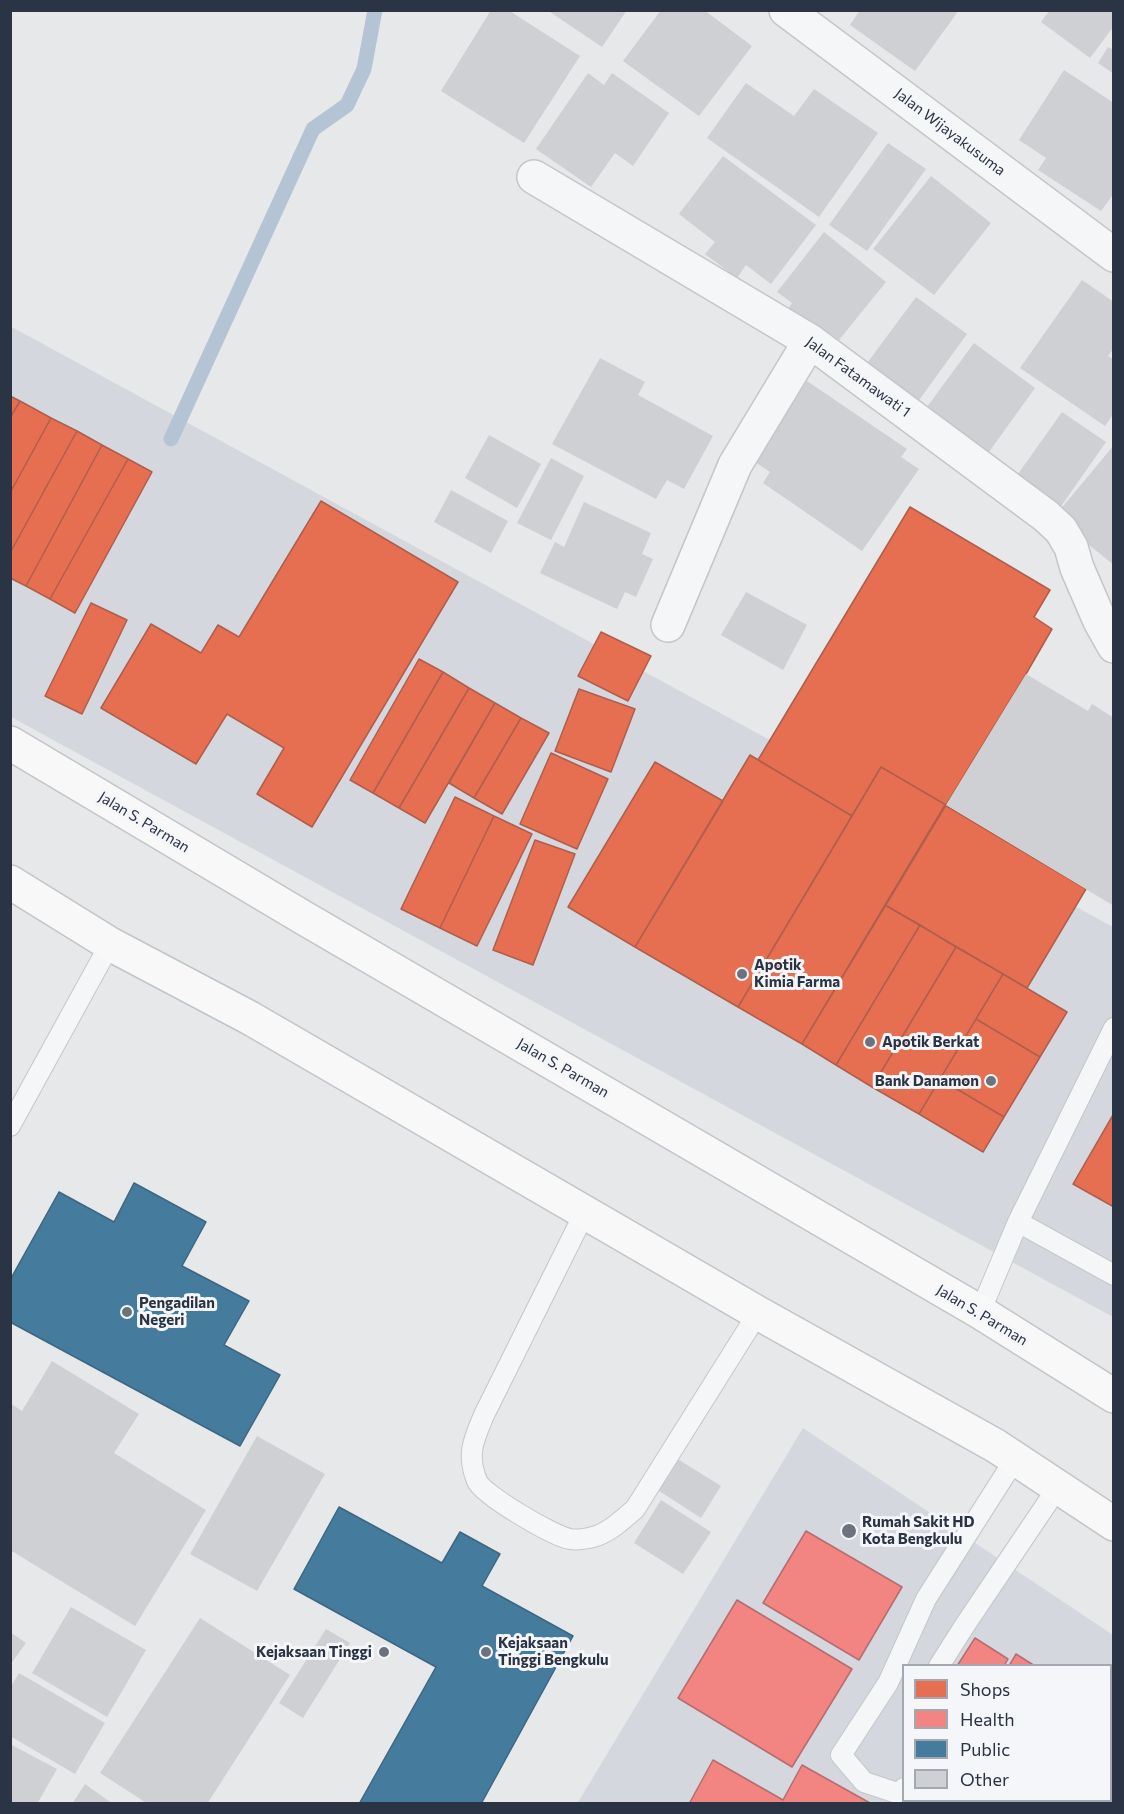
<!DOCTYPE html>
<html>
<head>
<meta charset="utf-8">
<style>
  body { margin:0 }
  #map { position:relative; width:1124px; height:1814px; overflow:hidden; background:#e6e8ea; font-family:Commissioner,sans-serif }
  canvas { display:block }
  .frame { position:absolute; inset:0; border:12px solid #2b3445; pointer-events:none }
  .legend { position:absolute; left:902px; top:1664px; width:210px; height:138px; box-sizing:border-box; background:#f4f6f9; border:2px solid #a4a8b1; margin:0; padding:8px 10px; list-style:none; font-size:18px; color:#2b3445 }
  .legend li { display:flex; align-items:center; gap:12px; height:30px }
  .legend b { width:30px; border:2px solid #a4a8b1 }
</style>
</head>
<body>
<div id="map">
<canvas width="1124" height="1814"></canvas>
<div class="frame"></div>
<ul class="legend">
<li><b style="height:16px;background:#e76f51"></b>Shops</li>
<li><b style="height:16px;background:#f28482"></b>Health</li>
<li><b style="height:16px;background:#457b9d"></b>Public</li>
<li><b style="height:16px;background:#ced0d3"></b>Other</li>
</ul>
</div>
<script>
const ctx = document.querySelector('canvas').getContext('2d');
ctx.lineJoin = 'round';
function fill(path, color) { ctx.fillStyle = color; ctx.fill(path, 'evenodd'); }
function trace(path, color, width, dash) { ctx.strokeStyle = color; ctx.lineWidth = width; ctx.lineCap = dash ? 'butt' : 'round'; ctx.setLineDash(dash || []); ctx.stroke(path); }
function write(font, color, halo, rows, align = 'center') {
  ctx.font = font + ' Commissioner,sans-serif'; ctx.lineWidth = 6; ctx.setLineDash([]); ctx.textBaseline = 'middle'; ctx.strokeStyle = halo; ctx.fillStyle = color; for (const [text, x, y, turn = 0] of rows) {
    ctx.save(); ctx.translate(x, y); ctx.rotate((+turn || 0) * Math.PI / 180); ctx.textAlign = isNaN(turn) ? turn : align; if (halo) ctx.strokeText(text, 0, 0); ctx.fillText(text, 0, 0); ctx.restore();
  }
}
const built = new Path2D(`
  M10,326L1113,927V1317L11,717Z
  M803,1428L1113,1635V1803L577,1804ZM904,1666H1110V1800H904Z`);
const shops = new Path2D(`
  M10,396L20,401L10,418Z
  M20,401L51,418L10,493V418Z
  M51,418L77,431L10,553V493Z
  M77,431L102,445L26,586L10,578V553Z
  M102,445L128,459L50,599L26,586Z
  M128,459L152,472L75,613L50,599Z
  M321,501L458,582L312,827L257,794L284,748L227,714L196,764L101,708L151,624L201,653L218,625L239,637Z
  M910,507L1050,590L1034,617L1052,629L1026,674L946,805L881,767L852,816L758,760Z
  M91,603L127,620L82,714L45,696Z
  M601,632L651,656L628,701L578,676Z
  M419,659L443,672L373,793L350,780Z
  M443,672L469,688L399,808L373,793Z
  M469,688L495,703L425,823L399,808Z
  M579,689L635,709L611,772L555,751Z
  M495,703L521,718L474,798L449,783Z
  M521,718L549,733L502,814L474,798Z
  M551,753L608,779L577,849L520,824Z
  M750,755L852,816L738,1007L635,947Z
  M655,762L723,801L635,947L568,907Z
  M881,767L946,805L802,1044L738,1007Z
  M455,797L494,816L440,928L401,909Z
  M945,805L1086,889L1027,988L885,905Z
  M494,816L532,834L477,946L440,928Z
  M535,840L575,854L533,965L493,950Z
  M885,905L920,925L836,1065L802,1044Z
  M920,925L956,947L872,1087L836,1065Z
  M956,947L1003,974L919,1114L872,1087Z
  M1003,974L1067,1012L1040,1057L976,1019Z
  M976,1019L1040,1057L1004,1117L940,1079Z
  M940,1079L1004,1117L983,1152L919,1114Z
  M1114,1113V1207L1073,1184Z`);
const health = new Path2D(`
  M806,1531L902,1587L859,1660L763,1603Z
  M737,1600L852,1669L792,1767L678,1698Z
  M975,1638L1008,1659L1004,1666H957Z
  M1016,1654L1035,1666H1009Z
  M1110,1709L1114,1711V1774L1110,1772Z
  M713,1760L783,1800L802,1765L870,1803L689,1804Z`);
const public = new Path2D(`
  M134,1183L206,1222L182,1266L249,1301L224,1345L280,1375L240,1446L10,1322V1280L59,1192L114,1222Z
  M339,1507L442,1563L460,1532L500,1554L482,1586L573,1636L481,1804H359L436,1667L294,1589Z`);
const stream = new Path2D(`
  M171,439L313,129L347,105L364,69L375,10`);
const building = new Path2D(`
  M491,10H508L580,56L524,143L441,91Z
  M547,10H627L602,47Z
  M661,10H704L752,46L699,116L623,61Z
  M860,10H959L915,71L850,25Z
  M1050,10H1114V26L1090,58L1041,22Z
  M1108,47L1114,50V74L1098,63Z
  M1064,70L1114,103V193L1101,211L1038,170L1046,158L1019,140Z
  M588,73L604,85L612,73L669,113L633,166L615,153L591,187L536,149Z
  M746,83L794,116L814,89L878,133L819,217L707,138Z
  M888,143L926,169L867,251L829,225Z
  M723,156L816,225L771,284L746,265L737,278L705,254L715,242L679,214Z
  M931,176L991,223L934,295L873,249Z
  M824,232L886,282L839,340L825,330L818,338L785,313L792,303L777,292Z
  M1082,280L1114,302V348L1108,356L1114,360V413L1105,426L1020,368Z
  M916,297L967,334L914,407L862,370Z
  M974,343L1035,388L986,456L924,411Z
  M600,358L645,382L638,395L713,436L684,489L667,480L656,499L552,444Z
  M807,381L907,449L901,457L919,469L862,551L763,483L770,472L752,460Z
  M1062,412L1106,442L1057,512L1013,481Z
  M489,435L541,464L517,508L465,478Z
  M1114,445V565L1054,517Z
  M551,458L584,476L551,540L517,523Z
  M451,490L508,521L491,553L434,522Z
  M584,502L651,533L642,554L653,559L636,597L625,592L617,609L540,573L555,542L564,547Z
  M746,592L807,625L783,670L721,635Z
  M1026,674L1088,711L1092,704L1114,718V906L946,805Z
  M52,1361L139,1414L114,1453L206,1510L135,1626L10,1550V1403L22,1411Z
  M257,1436L325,1474L257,1591L190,1554Z
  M673,1456L721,1486L701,1518L653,1487Z
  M661,1500L711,1532L683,1574L634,1543Z
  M71,1607L146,1650L107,1717L32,1673Z
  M200,1618L290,1675L207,1804H148L100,1773Z
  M326,1629L350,1643L303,1718L279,1703Z
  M10,1632L26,1643L10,1665Z
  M19,1673L105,1723L75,1774L10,1736V1688Z
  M10,1744L57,1769L37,1804H10Z
  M85,1784L113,1804H72Z`);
const service = new Path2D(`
  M10,1126L110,944
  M585,1212L484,1415C474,1439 466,1454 477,1481C483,1495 553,1536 570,1539C576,1540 587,1539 593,1537C609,1533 623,1519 635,1509L758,1313
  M1018,1222L1114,1275
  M980,1312L1018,1222L1114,1028
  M939,1666L965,1625L1058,1487
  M904,1788L900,1794L864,1782L841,1755L888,1683L926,1599L1015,1459`);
const minor = new Path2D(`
  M786,10L1114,255
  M534,177L810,341L1046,516L1061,530L1071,547L1077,568L1100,621L1114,646
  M668,625L735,465L810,341`);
const primary = new Path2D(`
  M10,743L304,918L980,1312L1114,1396
  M10,882L110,944L250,1018L758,1313L996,1446L1114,1524`);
const markers = [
  [742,974,6,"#6c737f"],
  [870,1042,6,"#6c737f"],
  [991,1081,6,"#6c737f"],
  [127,1312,6,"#6c737f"],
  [849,1531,8,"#6c737f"],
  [384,1652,6,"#6c737f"],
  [486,1652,6,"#6c737f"]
];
const streetNames = [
  ["Jalan Wijayakusuma",950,132,37],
  ["Jalan Fatamawati 1",858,377,36],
  ["Jalan S. Parman",144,822,31],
  ["Jalan S. Parman",563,1068,30],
  ["Jalan S. Parman",982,1315,31]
];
const poiNames = [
  ["Apotik",754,965],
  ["Kimia Farma",754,982],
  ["Apotik Berkat",882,1042],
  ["Bank Danamon",979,1081,"right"],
  ["Pengadilan",139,1303],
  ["Negeri",139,1320],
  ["Rumah Sakit HD",862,1522],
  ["Kota Bengkulu",862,1539],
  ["Kejaksaan",498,1643],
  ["Tinggi Bengkulu",498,1660],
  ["Kejaksaan Tinggi",372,1652,"right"]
];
fill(built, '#d4d7dd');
fill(shops, '#e76f51');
trace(shops, '#af5d4d', 1.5);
fill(health, '#f28482');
trace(health, '#b66c70', 1.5);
fill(public, '#457b9d');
trace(public, '#3d6683', 1.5);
trace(stream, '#b4c4d5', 15);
fill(building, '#ced0d3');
trace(service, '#c4c6c8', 22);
trace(minor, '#c4c6c8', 36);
trace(primary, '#c2c5c8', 36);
trace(service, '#f5f6f7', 20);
trace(minor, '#f5f6f7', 33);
trace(primary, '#f8f8f8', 33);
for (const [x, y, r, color] of markers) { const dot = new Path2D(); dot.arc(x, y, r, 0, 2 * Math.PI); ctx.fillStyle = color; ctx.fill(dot); trace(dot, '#f4f6f9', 2); }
write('15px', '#2b3445', '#f4f6f9', streetNames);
write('bold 15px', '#2b3445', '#f4f6f9', poiNames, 'left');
</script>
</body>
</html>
